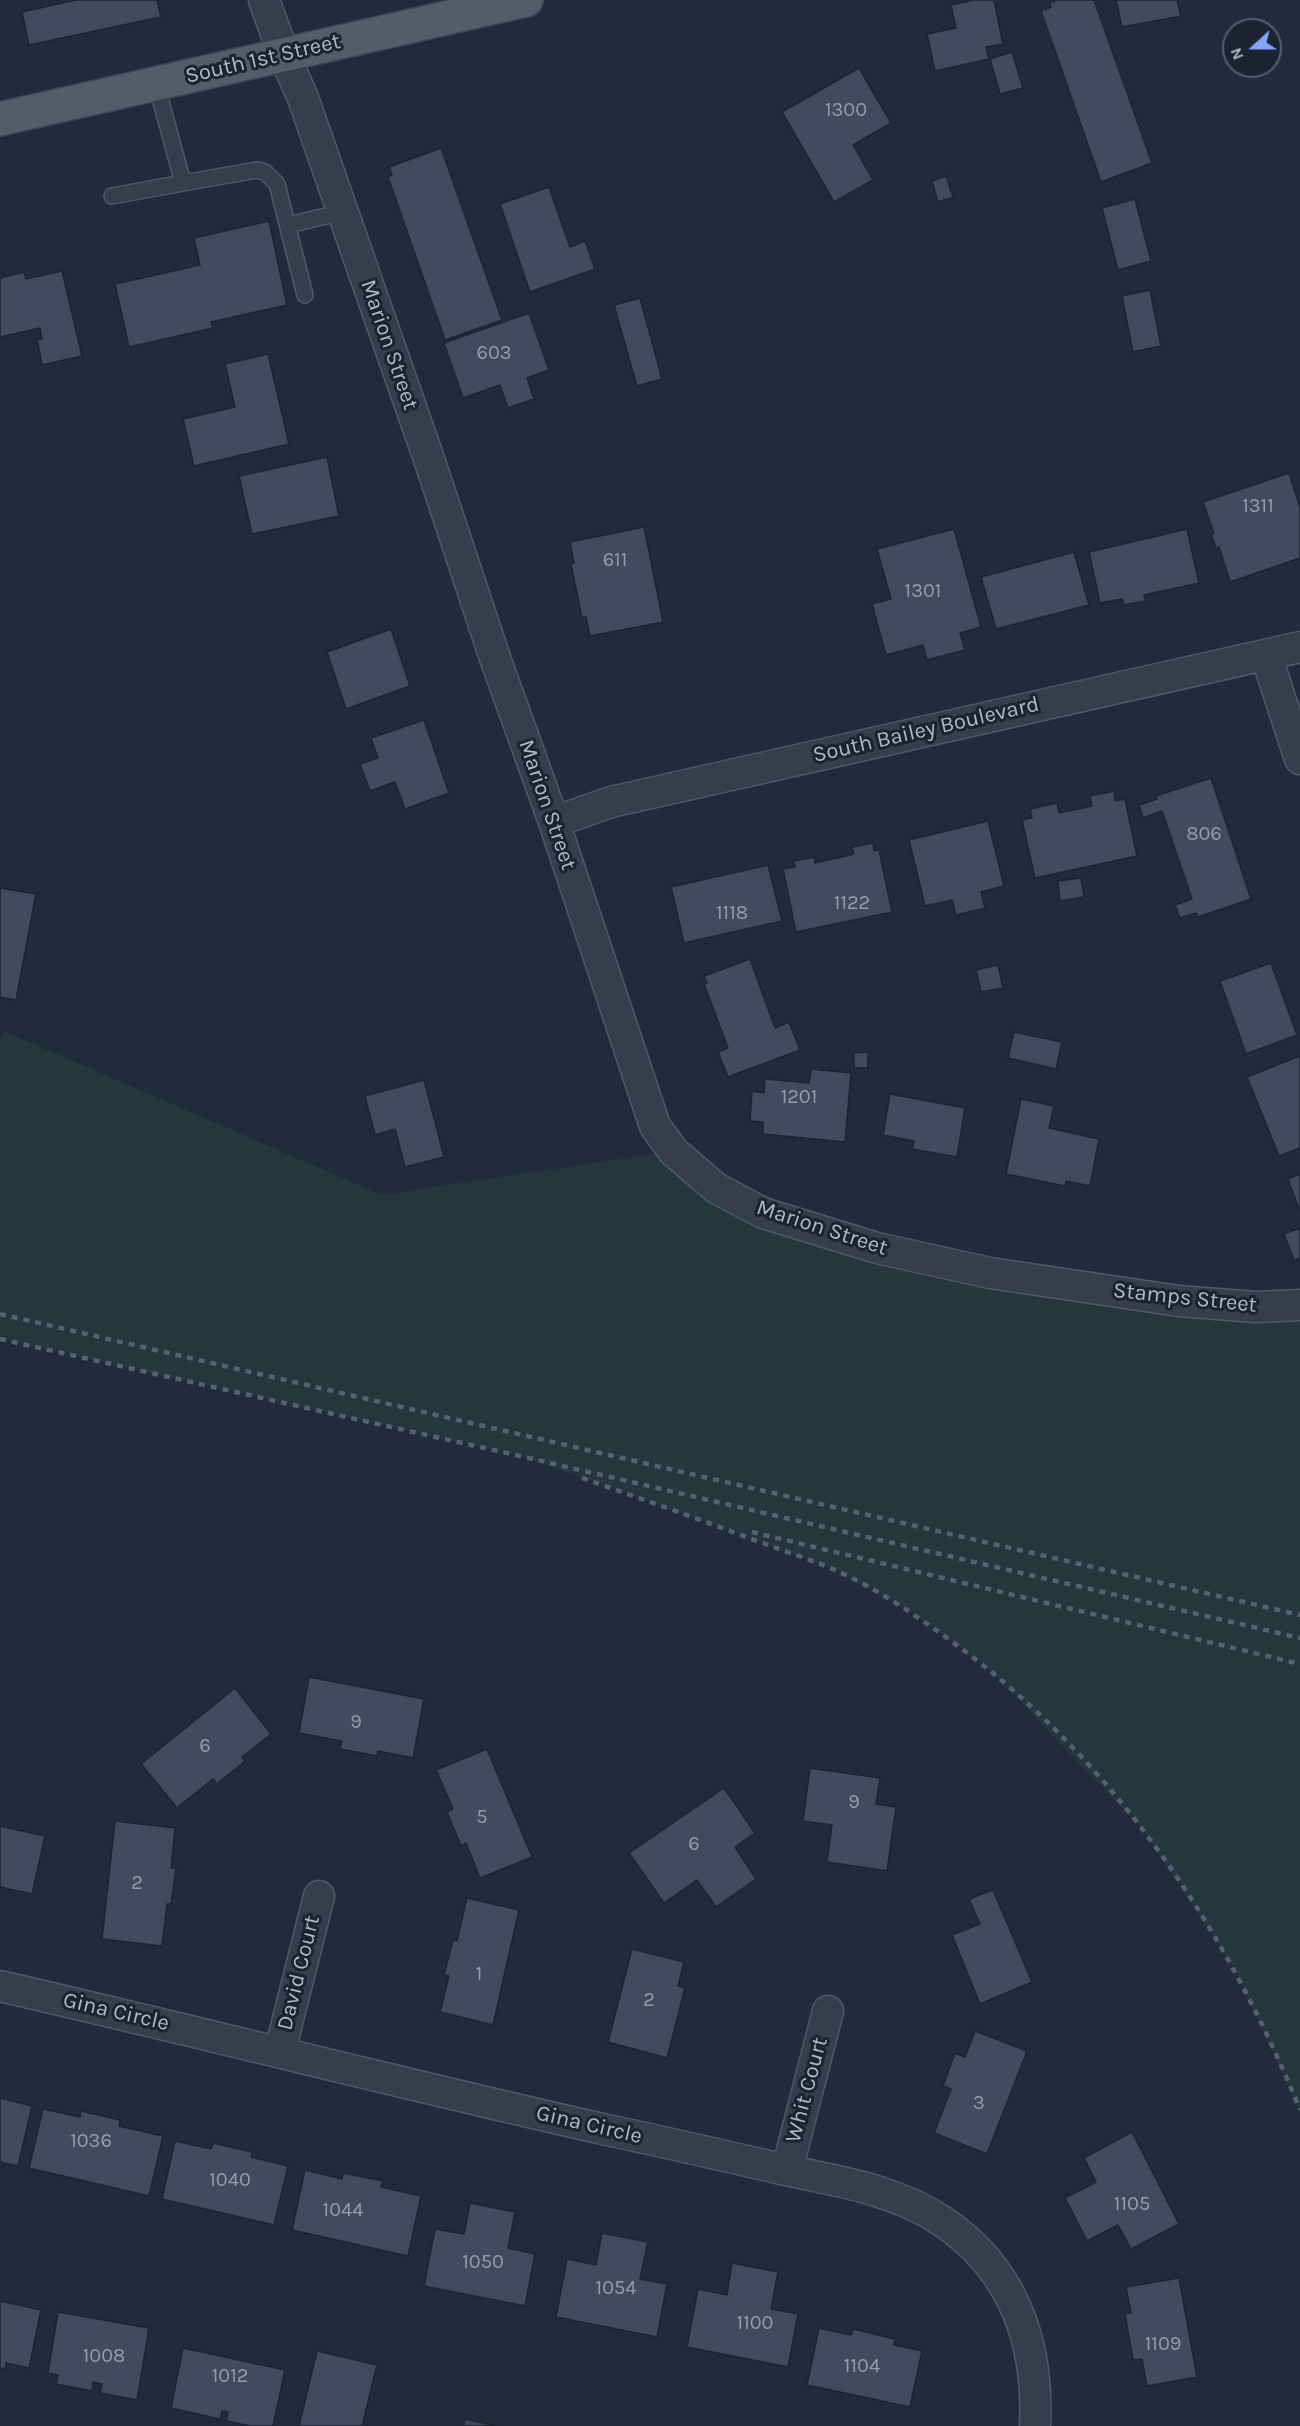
<!DOCTYPE html>
<html>
<head>
<meta charset="utf-8">
<style>
  body { margin:0 }
  #map { position:relative; width:1300px; height:2426px; overflow:hidden; background:#222b3c; font-family:Karla,sans-serif }
  canvas { display:block }
  .north { position:absolute; left:1222px; top:18px; width:60px; height:60px; box-sizing:border-box; background:#1b2231; border:2px solid #575e6d; border-radius:50%; rotate:249deg; font-size:16px; font-weight:700; line-height:24px; text-align:center; color:#b2b8c8 }
  .north::after { content:''; display:block; margin:auto; width:21px; height:27px; background:#85a5f9; clip-path:polygon(50% 0,100% 100%,50% 72%,0 100%) }
</style>
</head>
<body>
<div id="map">
<canvas width="1300" height="2426"></canvas>
<div class="north">N</div>
</div>
<script>
const ctx = document.querySelector('canvas').getContext('2d');
ctx.lineJoin = 'round';
function fill(path, color) { ctx.fillStyle = color; ctx.fill(path, 'evenodd'); }
function trace(path, color, width, dash) { ctx.strokeStyle = color; ctx.lineWidth = width; ctx.lineCap = dash ? 'butt' : 'round'; ctx.setLineDash(dash || []); ctx.stroke(path); }
function write(font, color, halo, rows, align = 'center') {
  ctx.font = font + ' Karla,sans-serif'; ctx.lineWidth = 6; ctx.setLineDash([]); ctx.textBaseline = 'middle'; ctx.strokeStyle = halo; ctx.fillStyle = color; for (const [text, x, y, turn = 0] of rows) {
    ctx.save(); ctx.translate(x, y); ctx.rotate((+turn || 0) * Math.PI / 180); ctx.textAlign = isNaN(turn) ? turn : align; if (halo) ctx.strokeText(text, 0, 0); ctx.fillText(text, 0, 0); ctx.restore();
  }
}
const green = new Path2D(`
  M4,1031L382,1195L673,1151L716,1188L877,1248L1300,1305V2112L1236,1971L1142,1829L981,1661L911,1613L837,1571L696,1518L520,1456L0,1339V1039Z`);
const building = new Path2D(`
  M76,0H157L161,17L29,45L22,12Z
  M974,0H994L1003,44L986,47L989,59L935,71L927,34L956,28L951,5Z
  M1057,0H1094L1152,163L1101,182L1041,11L1051,7L1049,3Z
  M1116,0H1177L1181,16L1122,27Z
  M1012,52L1023,88L1000,94L990,59Z
  M859,68L891,123L853,145L873,180L834,202L782,112Z
  M441,148L502,320L445,340L388,177L392,175L389,167Z
  M946,176L953,197L938,202L932,181Z
  M549,187L570,247L585,241L595,269L530,292L500,204Z
  M1135,199L1151,261L1118,270L1102,208Z
  M269,221L287,305L211,322L213,328L129,347L115,284L200,265L194,238Z
  M62,271L82,356L42,365L37,339H42L40,328L0,337V278L24,272L26,279Z
  M1150,290L1161,346L1133,352L1122,296Z
  M640,298L662,379L637,386L614,305Z
  M529,313L549,370L527,378L534,399L508,408L500,385L463,398L444,343Z
  M268,354L289,444L194,466L183,419L235,407L225,364Z
  M327,457L339,516L252,534L239,476Z
  M1289,473L1300,507V558L1230,582L1219,547L1216,548L1211,534H1214L1203,502Z
  M644,527L663,622L590,636L586,617L582,618L571,564L574,563L570,542Z
  M954,529L981,627L960,633L965,650L927,660L923,645L886,655L872,604L891,599L877,549Z
  M1187,529L1199,583L1144,595L1145,601L1124,605L1122,599L1100,603L1089,552Z
  M1074,552L1089,605L996,629L981,577Z
  M391,629L410,686L346,709L327,652Z
  M424,720L449,793L405,809L395,782L370,791L360,764L378,758L371,738Z
  M1211,778L1251,899L1198,917L1196,913L1180,918L1175,905L1192,899L1162,811L1143,818L1139,805L1157,799L1156,796Z
  M1114,791L1115,801L1125,799L1137,856L1035,878L1022,820L1032,818L1030,809L1057,803L1059,813L1092,806L1090,796Z
  M988,821L1004,886L981,892L985,908L956,915L952,900L925,906L909,840Z
  M873,843L874,851L879,850L892,912L796,932L783,869L795,867L794,861L814,857L815,863L854,854L852,847Z
  M768,865L782,921L684,943L671,887Z
  M1081,878L1084,897L1060,901L1058,881Z
  M0,888L36,894L16,1000L0,997Z
  M750,959L775,1028L789,1022L800,1050L728,1077L718,1052L728,1048L704,984L707,983L704,976Z
  M1271,963L1297,1035L1246,1054L1220,981Z
  M998,965L1003,988L981,992L976,970Z
  M1014,1032L1062,1042L1056,1069L1008,1058Z
  M868,1052V1068H854V1053Z
  M1300,1056V1148L1279,1156L1247,1077Z
  M811,1069L851,1073L845,1142L763,1134V1122L750,1121L752,1091L764,1093L765,1079L809,1083Z
  M424,1080L444,1157L405,1167L395,1129L375,1135L365,1096Z
  M890,1094L965,1108L957,1157L912,1149L914,1141L883,1135Z
  M1021,1099L1054,1106L1049,1128L1099,1139L1090,1186L1066,1181L1065,1186L1006,1174Z
  M1300,1174V1212L1288,1179Z
  M1300,1228V1258L1294,1260L1284,1234Z
  M309,1677L424,1699L413,1758L378,1751L377,1756L340,1749L342,1741L299,1733Z
  M235,1688L271,1734L242,1757L245,1761L217,1784L213,1779L177,1808L141,1764Z
  M487,1749L532,1857L480,1878L466,1843L461,1846L447,1812L453,1809L436,1770Z
  M810,1768L880,1778L876,1804L896,1807L887,1871L827,1862L832,1825L803,1821Z
  M724,1788L755,1833L735,1847L756,1879L716,1907L697,1880L664,1903L629,1853Z
  M115,1821L175,1828L171,1868H176L171,1904H167L162,1946L102,1939Z
  M0,1826L45,1836L32,1894L0,1887Z
  M993,1890L1032,1982L980,2004L952,1935L980,1924L969,1899Z
  M467,1898L519,1910L493,2025L440,2012L449,1976L444,1975L453,1940L457,1941Z
  M632,1949L684,1962L678,1986L685,1988L667,2058L608,2042Z
  M975,2031L1027,2051L987,2154L934,2133L951,2089L943,2086L955,2053L965,2057Z
  M0,2098L32,2106L18,2166L0,2162Z
  M43,2109L80,2117L81,2111L120,2120L119,2126L163,2136L149,2196L29,2168Z
  M1132,2132L1179,2224L1131,2249L1118,2225L1087,2241L1065,2198L1096,2182L1084,2158Z
  M175,2141L211,2149L213,2143L252,2152L251,2157L288,2166L274,2225L162,2199Z
  M305,2170L342,2179L343,2173L383,2181L381,2187L421,2196L408,2256L292,2230Z
  M470,2203L515,2212L508,2248L535,2254L525,2306L424,2286L435,2229L464,2234Z
  M602,2233L648,2242L640,2279L667,2284L657,2337L556,2317L567,2259L596,2265Z
  M732,2263L778,2272L771,2309L798,2314L788,2367L687,2347L698,2289L727,2295Z
  M1179,2278L1197,2377L1147,2386L1142,2359L1133,2360L1125,2314L1131,2313L1126,2287Z
  M0,2301L41,2310L29,2368L6,2363L5,2369L0,2368Z
  M58,2312L149,2328L137,2400L100,2393L102,2384L93,2382L92,2391L56,2384L58,2375L48,2373Z
  M819,2328L851,2335L853,2329L895,2339L894,2345L922,2351L910,2407L807,2385Z
  M183,2348L285,2370L273,2426H250L226,2421L228,2412L222,2411L220,2419L171,2408Z
  M317,2351L377,2365L362,2426H299Z
  M465,2419L496,2426H464Z`);
const lane = new Path2D(`
  M183,183L257,170L265,172L277,184L305,295
  M112,196L183,183L156,83
  M288,225L343,212`);
const street = new Path2D(`
  M264,0L284,55L303,98L430,462L495,658L554,822L655,1126L673,1151L716,1188L763,1213L877,1248L990,1273L1179,1301L1256,1307L1300,1305
  M1266,655L1300,759
  M554,822L611,802L1300,647
  M0,1986C201,2032 402,2084 603,2129C663,2142 722,2155 781,2169C835,2181 895,2189 942,2221C1014,2269 1039,2343 1035,2426
  M280,2051L319,1896
  M787,2170L828,2011`);
const primary = new Path2D(`
  M0,119L526,0`);
const rail = new Path2D(`
  M0,1314L1300,1615
  M0,1339L520,1456L1300,1638
  M582,1478C642,1499 702,1520 762,1543C786,1552 813,1560 837,1571C873,1587 908,1610 940,1633C1107,1750 1224,1922 1300,2110
  M752,1532L1300,1664`);
const numberNames = [
  ["1300",846,110],
  ["603",494,353],
  ["1311",1258,506],
  ["611",615,560],
  ["1301",923,591],
  ["806",1204,834],
  ["1122",852,903],
  ["1118",732,913],
  ["1201",799,1097],
  ["9",356,1722],
  ["6",205,1746],
  ["9",854,1802],
  ["5",482,1817],
  ["6",694,1844],
  ["2",137,1883],
  ["1",479,1974],
  ["2",649,2000],
  ["3",979,2103],
  ["1036",91,2141],
  ["1040",230,2180],
  ["1105",1132,2204],
  ["1044",343,2210],
  ["1050",483,2262],
  ["1054",616,2288],
  ["1100",755,2323],
  ["1109",1163,2344],
  ["1008",104,2356],
  ["1104",862,2366],
  ["1012",230,2376]
];
const streetNames = [
  ["South 1st Street",263,59,-13],
  ["Marion Street",389,345,71],
  ["South Bailey Boulevard",926,730,-13],
  ["Marion Street",547,805,71],
  ["Marion Street",822,1228,18],
  ["Stamps Street",1185,1298,6],
  ["David Court",299,1973,-76],
  ["Gina Circle",116,2012,13],
  ["Whit Court",807,2090,-75],
  ["Gina Circle",589,2125,13]
];
fill(green, '#24373d');
fill(building, '#414a5e');
trace(building, '#1d2433', 1.5);
trace(lane, '#515867', 18);
trace(street, '#515867', 33);
trace(primary, '#3f4655', 36);
trace(lane, '#363d4c', 15);
trace(street, '#363d4c', 30);
trace(primary, '#545c6c', 33);
trace(rail, '#586073', 4.5, [6, 6]);
write('20px', '#969cae', null, numberNames);
write('22px', '#b2b8c8', '#1b2231', streetNames);
</script>
</body>
</html>
